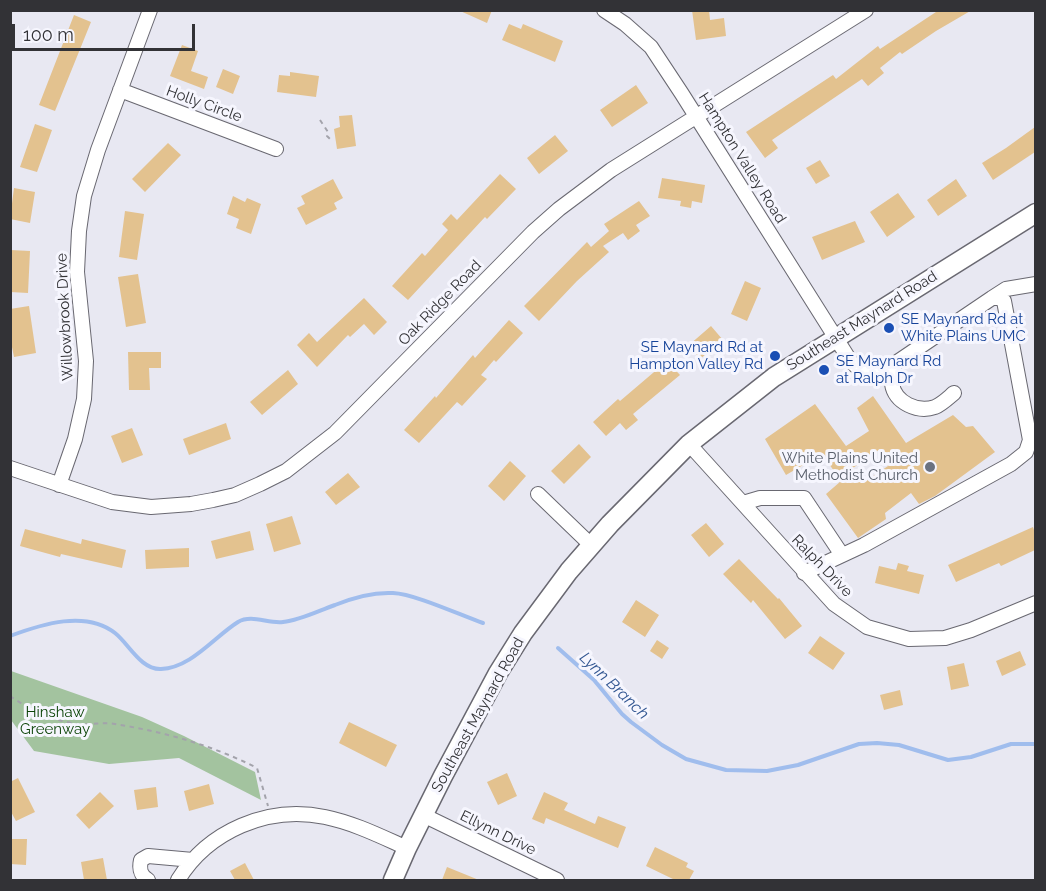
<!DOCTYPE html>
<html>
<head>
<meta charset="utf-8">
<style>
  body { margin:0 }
  #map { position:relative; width:1046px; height:891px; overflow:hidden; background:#e8e8f2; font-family:Raleway,sans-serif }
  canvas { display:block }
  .frame { position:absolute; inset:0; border:12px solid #323236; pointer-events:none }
  .scale { position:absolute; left:12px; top:24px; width:183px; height:27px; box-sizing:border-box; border:3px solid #323236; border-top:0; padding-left:8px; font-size:18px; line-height:21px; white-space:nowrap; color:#323236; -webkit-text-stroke:4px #f6f6fe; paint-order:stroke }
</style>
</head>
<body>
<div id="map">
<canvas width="1046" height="891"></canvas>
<div class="frame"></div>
<div class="scale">100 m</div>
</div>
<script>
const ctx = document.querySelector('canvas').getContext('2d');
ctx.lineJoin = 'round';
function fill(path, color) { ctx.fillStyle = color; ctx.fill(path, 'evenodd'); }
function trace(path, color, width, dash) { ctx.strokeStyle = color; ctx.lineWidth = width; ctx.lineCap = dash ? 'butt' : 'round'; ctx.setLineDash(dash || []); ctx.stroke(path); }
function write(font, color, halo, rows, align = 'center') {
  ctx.font = font + ' Raleway,sans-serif'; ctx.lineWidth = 6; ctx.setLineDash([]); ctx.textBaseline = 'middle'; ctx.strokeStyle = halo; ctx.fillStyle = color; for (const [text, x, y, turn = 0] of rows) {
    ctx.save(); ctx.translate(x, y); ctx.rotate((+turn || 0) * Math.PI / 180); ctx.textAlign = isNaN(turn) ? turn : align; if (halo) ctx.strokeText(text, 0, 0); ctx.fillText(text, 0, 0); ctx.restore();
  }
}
const green = new Path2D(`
  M11,671L142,717L184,736L255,772L261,800L179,758L109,764L34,751L11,720Z`);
const stream = new Path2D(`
  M10,636C42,624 86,610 115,633C129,644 141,670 161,669C191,668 214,637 238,622C252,614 268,624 283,622C301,620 318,611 335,605C352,598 374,592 393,593C415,594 460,615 483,623
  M558,648L594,680L622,714L631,722L662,745L686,759L726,770L767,771L798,765L859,744L877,743L899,745L948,760L971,757L1011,744H1036`);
const building = new Path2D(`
  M458,10H492L487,23Z
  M692,10H709L710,20L724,18L726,36L696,40Z
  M939,10H972L936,31L902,54L900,52L880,68L884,73L868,86L862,79L772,140L778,148L765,158L746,132L833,75L836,79L878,46L880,49Z
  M74,15L91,22L55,111L39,105Z
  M509,24L521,29L523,24L563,41L555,62L502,40Z
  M182,45L198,51L191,71L208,77L204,89L170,76Z
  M223,69L240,76L233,94L216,87Z
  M290,72L319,76L316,97L277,92L279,75L290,76Z
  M636,85L648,103L612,127L600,110Z
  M352,115L356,146L337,149L334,129L340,127L339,116Z
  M35,124L52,130L37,172L20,167Z
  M1035,127V152L993,180L982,163L1006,148Z
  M555,135L568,151L539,174L527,158Z
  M168,143L181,155L145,192L132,179Z
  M820,160L830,176L816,184L806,168Z
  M500,174L516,189L487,219L485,217L408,300L392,286L422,253L425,256L448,230L442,224L451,214L457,220Z
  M662,178L705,185L702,203L692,201L691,208L680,206L681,201L658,198Z
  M333,179L343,198L334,203L337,209L306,225L297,208L305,204L301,196Z
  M956,179L967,196L938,216L927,200Z
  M14,188L35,192L30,223L10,219Z
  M898,193L915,217L887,237L870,212Z
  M233,196L245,202L247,198L261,204L251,234L236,228L239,219L227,214Z
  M639,201L650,216L636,225L640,231L628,240L623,233L603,246L609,252L577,281L539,321L524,306L587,242L591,247L609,231L604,224Z
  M125,211L144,214L137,260L119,257Z
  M855,221L865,242L822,260L812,237Z
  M10,250L30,251L28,293L10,292Z
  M138,274L146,323L126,327L118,277Z
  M745,281L761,288L747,321L731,314Z
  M364,298L387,322L374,335L364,324L350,337L348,335L317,367L297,345L309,333L317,342Z
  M29,306L36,353L14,357L10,337V309Z
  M509,320L523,333L496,362L494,360L481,375L487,379L462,406L457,402L419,443L404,430L435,396L436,398L473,355L475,358Z
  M711,326L723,340L700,359L689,345Z
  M128,352H161V368H149L150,390H129Z
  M667,361L680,375L633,414L638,420L626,430L620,423L606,436L593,422L618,399L620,401Z
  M288,370L298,384L262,415L250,402Z
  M873,396L906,443L953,415L966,427L973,426L995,452L935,496L919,504L911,493L885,513L886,519L858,538L826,494L841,481L822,454L786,475L765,439L815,404L846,446L869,431L857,408ZM880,449L888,466L863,483L853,468Z
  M226,423L231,439L189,455L183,439Z
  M132,428L143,455L122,463L111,436Z
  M579,444L591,457L564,484L551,471Z
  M510,461L526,476L504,501L488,486Z
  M348,473L360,487L336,505L325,492Z
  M292,516L301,544L274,552L266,524Z
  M706,523L724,544L709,557L691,535Z
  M1033,527L1035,533V550L1001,566L999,563L956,582L948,565Z
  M25,529L81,544L82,539L126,550L122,568L61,554L60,557L20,546Z
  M250,531L254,550L216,559L211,541Z
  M189,548V567L146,569L145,550Z
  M739,559L778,599L779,598L802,626L785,639L753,600L751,603L723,574Z
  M898,563L909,566L907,571L924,575L919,594L875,583L879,566L896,570Z
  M636,600L659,615L645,637L622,622Z
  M820,636L845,653L833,670L808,653Z
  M657,640L669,648L662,659L650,651Z
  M1020,651L1026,665L1002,676L996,661Z
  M964,663L969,686L951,690L947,667Z
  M900,690L903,705L884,710L880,695Z
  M349,722L397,745L386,767L339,743Z
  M507,773L517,796L498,805L487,782Z
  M18,778L35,812L16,821L10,810V782Z
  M209,784L214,804L189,811L184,791Z
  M156,787L158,807L137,810L134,790Z
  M100,792L114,806L89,829L76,815Z
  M544,792L568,803L564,810L595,824L598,816L626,827L618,848L546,818L544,824L532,819Z
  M10,839H27L26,865L10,864Z
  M655,847L688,863L686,867L694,871L689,880H675L646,866Z
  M103,858L107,880H84L81,862Z
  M245,863L254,880H235L230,871Z
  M447,867L479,880H442Z`);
const path = new Path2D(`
  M320,120L328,132L327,136L332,141
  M10,696C30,710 54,721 78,724C91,725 103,722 115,724C164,732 212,745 257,768L268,806`);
const minor = new Path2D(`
  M604,10L625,24L651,47L682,94L851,362C861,371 871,372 884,371L992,298H999L1004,301L1030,440L1026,452L1011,464L864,545L804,573
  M120,90L276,149
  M992,298L1006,289L1036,284
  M894,365C893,371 891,378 892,384C895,403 918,413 935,407C942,404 948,398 954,393
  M689,444L834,604L867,627L909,639L945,638L971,630L1036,603
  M10,468L112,502L151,507L191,504L213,500L235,495L260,484L286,471L335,433L533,232L559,209L611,170L866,10
  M59,485L75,439L84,399L86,361L77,272L79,231L84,196L98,150L150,10
  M538,494L591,545
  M743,503L760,498H804L842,555
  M423,815L557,880
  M148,880C140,875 139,869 141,860L148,856L193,860
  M178,880C208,831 268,805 325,817C354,823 380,836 407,848`);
const major = new Path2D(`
  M393,880L407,848L443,776L498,673L523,633L569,571L610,524L689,444L774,377L1036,213`);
const markers = [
  [889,328,6,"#1a4fb4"],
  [775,356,6,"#1a4fb4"],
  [824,370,6,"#1a4fb4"],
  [930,467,6,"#6b7280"]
];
const streetNames = [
  ["Holly Circle",204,104,20],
  ["Hampton Valley Road",742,158,58],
  ["Oak Ridge Road",440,303,-46],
  ["Willowbrook Drive",65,317,-93],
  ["Southeast Maynard Road",862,321,-32],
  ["Ralph Drive",822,566,46],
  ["Southeast Maynard Road",478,715,-61],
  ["Ellynn Drive",498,833,26]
];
const transitNames = [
  ["SE Maynard Rd at",901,319],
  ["White Plains UMC",901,336],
  ["SE Maynard Rd at",763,347,"right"],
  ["Hampton Valley Rd",763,364,"right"],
  ["SE Maynard Rd",836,361],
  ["at Ralph Dr",836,378]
];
const worshipNames = [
  ["White Plains United",918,458],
  ["Methodist Church",918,475]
];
const parkNames = [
  ["Hinshaw",55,712],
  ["Greenway",55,729]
];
const waterNames = [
  ["Lynn Branch",614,686,44]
];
fill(green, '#a3c39f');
trace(stream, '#a0bded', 4);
fill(building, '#e3c28f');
trace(minor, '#696871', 16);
trace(major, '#696871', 21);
trace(path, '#a3a3ab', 2, [4.5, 4.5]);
trace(minor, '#fff', 14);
trace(major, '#fff', 18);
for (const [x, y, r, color] of markers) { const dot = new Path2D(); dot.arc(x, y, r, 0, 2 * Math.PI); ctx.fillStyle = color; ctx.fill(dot); trace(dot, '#f6f6fe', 2); }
write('15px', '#323236', '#f6f6fe', streetNames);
write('15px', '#164399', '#f6f6fe', transitNames, 'left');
write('15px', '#5b616d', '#f6f6fe', worshipNames, 'right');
write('15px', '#0c4407', '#f6f6fe', parkNames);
write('italic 16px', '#335792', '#f6f6fe', waterNames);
</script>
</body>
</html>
